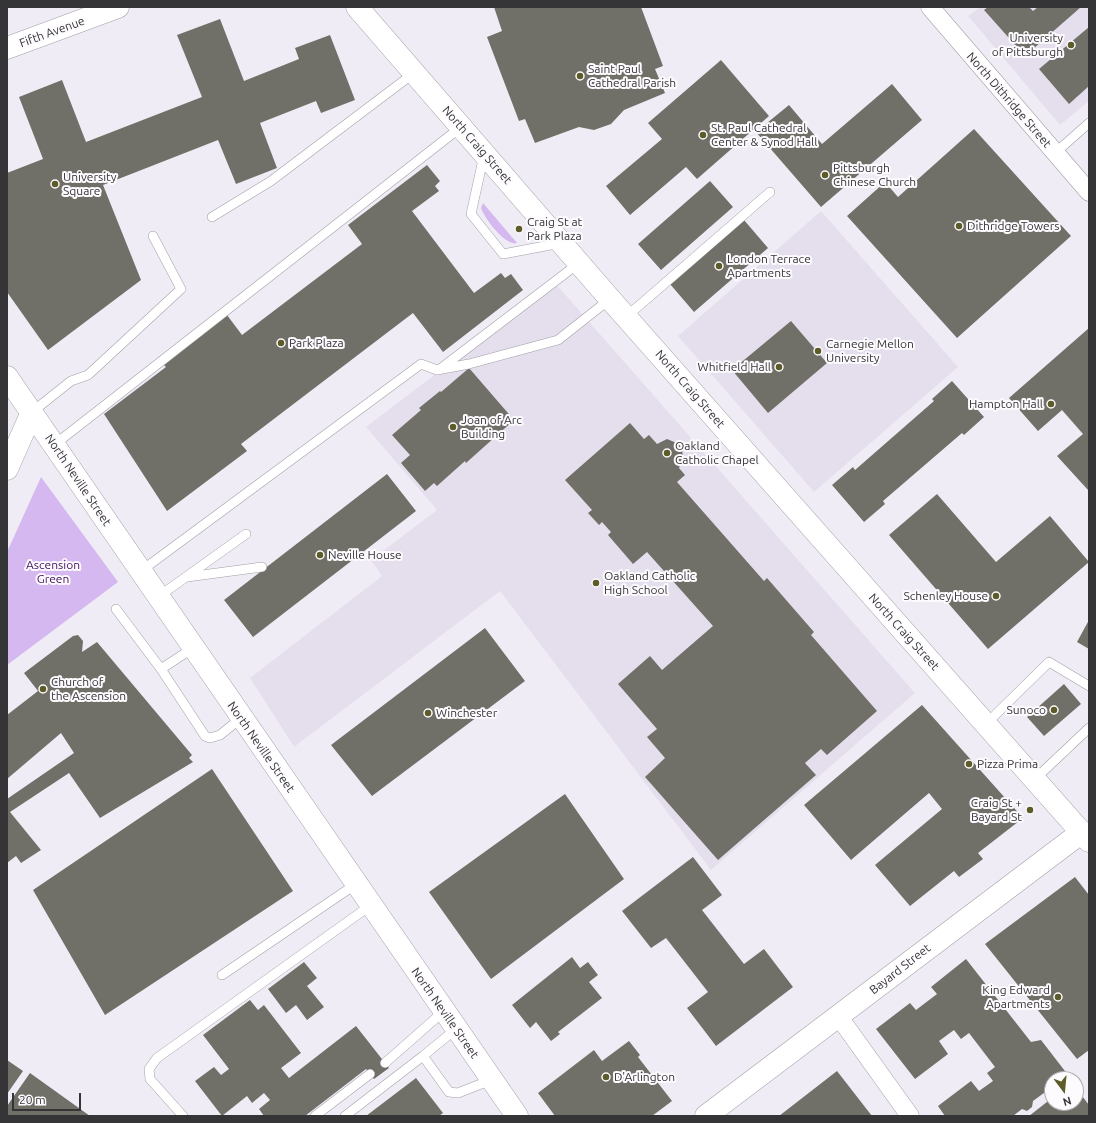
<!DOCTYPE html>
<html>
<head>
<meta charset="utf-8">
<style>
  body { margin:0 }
  #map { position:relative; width:1096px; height:1123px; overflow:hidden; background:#f0ecf5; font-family:Ubuntu,sans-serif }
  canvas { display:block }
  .frame { position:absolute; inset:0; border:8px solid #353437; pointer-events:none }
  .north { position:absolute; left:1044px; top:1071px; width:40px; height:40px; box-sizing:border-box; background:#fdfbfe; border:1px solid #adabae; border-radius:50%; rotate:164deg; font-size:11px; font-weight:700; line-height:16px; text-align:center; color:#353437 }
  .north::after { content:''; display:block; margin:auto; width:14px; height:18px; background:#5d5b27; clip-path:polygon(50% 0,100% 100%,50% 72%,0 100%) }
  .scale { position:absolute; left:12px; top:1093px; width:69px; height:18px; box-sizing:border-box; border:2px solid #353437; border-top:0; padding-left:5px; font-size:12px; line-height:14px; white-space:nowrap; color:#353437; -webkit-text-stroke:3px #fdfbfe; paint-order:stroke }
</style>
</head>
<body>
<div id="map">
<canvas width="1096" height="1123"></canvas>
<div class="frame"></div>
<div class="north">N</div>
<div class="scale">20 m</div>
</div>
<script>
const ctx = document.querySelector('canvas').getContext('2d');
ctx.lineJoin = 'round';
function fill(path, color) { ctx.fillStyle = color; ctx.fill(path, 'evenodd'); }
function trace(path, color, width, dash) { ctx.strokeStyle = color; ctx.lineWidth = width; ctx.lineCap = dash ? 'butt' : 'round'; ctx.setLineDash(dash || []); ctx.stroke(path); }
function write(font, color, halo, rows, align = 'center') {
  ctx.font = font + ' Ubuntu,sans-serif'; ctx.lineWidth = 4; ctx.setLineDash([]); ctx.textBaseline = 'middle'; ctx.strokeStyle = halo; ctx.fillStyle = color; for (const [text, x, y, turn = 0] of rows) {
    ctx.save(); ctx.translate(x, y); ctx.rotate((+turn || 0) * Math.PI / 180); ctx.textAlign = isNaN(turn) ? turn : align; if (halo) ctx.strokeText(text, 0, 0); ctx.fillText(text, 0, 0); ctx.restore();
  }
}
const built = new Path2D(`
  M980,7H1089V101L1060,125L968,16Z
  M821,211L958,367L814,492L678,336Z
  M555,283L915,693L711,870L500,591L294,747L250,678L382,576L371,560L437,510L366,427Z`);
const green = new Path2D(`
  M483,203L517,243C505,246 485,219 481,208Z
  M41,477L118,582L7,665V552Z`);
const building = new Path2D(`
  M494,7H641L663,66L655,69L665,93L624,110L611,124L594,130L579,127L535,143L525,119L519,121L487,37L502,31Z
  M988,7H1029L1033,11L1038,7H1081L1025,56L984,10Z
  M220,19L244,81L299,59L295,48L330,35L355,100L321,113L316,101L260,123L277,168L236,184L218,140L103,185L141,280L48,350L7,292V173L43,159L19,97L62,80L86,142L202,97L177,35Z
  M1089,27V86L1069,104L1039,69Z
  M721,60L769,116L697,179L686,167L630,215L606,186L662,139L648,123Z
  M892,84L922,120L821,207L756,132L789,105L822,144Z
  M974,129L1071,236L957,338L847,216L885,182L898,197Z
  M427,165L440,181L435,186L439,191L412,211L474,293L501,273L505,278L511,274L523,290L443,352L413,313L241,444L247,451L167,511L104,414L166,367L163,364L227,315L242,335L362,244L348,225Z
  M710,181L733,207L661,270L638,244Z
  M744,220L768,248L694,312L670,284Z
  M791,321L827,363L768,413L732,370Z
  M1089,328V489L1088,490L1057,456L1083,434L1062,410L1038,431L1009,398Z
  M469,368L514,420L466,463L465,461L437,486L434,483L425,491L401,463L410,455L392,435L421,410L419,408L440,391L441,392Z
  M952,381L984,417L964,435L962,433L883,501L885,504L864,522L832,485L853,467L855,470L934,401L932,399Z
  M630,423L644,439L649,435L657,444L667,439L679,444L682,449L683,457L679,468L685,475L677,482L764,581L767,578L814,632L811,635L877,711L827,755L821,749L805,763L816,775L718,860L645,777L665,758L647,737L657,729L618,684L650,656L662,670L713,626L647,552L633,564L608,535L611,532L602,522L599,525L588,513L592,510L565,480Z
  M387,474L416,511L253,637L224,600Z
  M937,494L996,562L1050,516L1089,562L988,649L889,535Z
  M1089,620V649L1077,642Z
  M485,628L525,681L372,796L331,745Z
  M78,635L83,641L82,652L97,642L192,755L189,758L193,762L100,818L69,773L10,812L41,850L21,863L16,856L7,863V799L74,753L61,733L7,779V715L38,691L24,673L73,636Z
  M1064,684L1081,704L1044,736L1027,717Z
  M922,705L1023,818L978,853L983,859L959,877L954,871L910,906L875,865L942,809L929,793L851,860L804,805Z
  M212,769L293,891L105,1015L33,890Z
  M565,794L624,879L491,979L429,892Z
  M693,857L722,895L702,910L744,964L764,949L793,987L716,1046L687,1008L708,992L666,938L651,948L622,911Z
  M1075,877L1089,895V1050L1077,1059L985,944Z
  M572,957L580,968L588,962L598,975L589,982L602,998L558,1032L560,1034L551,1041L536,1022L530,1028L512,1005Z
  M966,959L1031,1042L1041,1040L1068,1075L1063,1079H1052V1087L1033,1101L1032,1107L1027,1111L1022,1109L1013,1116H945L938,1106L971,1081L979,1091L993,1081L987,1073L995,1067L969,1033L961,1039L954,1030L939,1041L948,1054L915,1079L876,1029L910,1003L916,1010L937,994L931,987Z
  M304,962L317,978L307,986L324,1007L307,1020L296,1005L286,1013L268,989Z
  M250,1000L258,1010L264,1005L301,1053L281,1068L289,1078L356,1026L389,1068L374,1079L366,1069L305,1116H264L259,1109L270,1100L264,1093L252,1103L247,1096L222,1116L195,1081L214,1067L221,1075L229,1069L203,1035Z
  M629,1041L640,1055L638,1057L672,1101L652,1116H555L538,1093L594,1050L602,1061Z
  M7,1060L23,1071L7,1094Z
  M837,1071L872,1116H779Z
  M30,1073L90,1116H7V1106Z
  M416,1078L443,1113L439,1116H366Z
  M1076,1088L1089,1105V1116H1029L1052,1098V1103H1076Z`);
const service = new Path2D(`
  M1055,153L1089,123
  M484,155L471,214L503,254L561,243
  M212,217L271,181L414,73
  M626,317L770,192
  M440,369L579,263
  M32,412L71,381L88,375L181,289L153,236
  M54,445L461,127
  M141,571L421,364L437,370L469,364L558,340L610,299
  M187,577L262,567
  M158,597L246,534
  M116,609L161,669
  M193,648L161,669L205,736L210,738L220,735L241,718
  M986,724L1049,662L1089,686
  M1035,779L1089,728
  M222,975L356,884
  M456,1029L423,1056L449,1092L458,1093L491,1080
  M385,1063L444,1011
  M183,1116L150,1079L149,1069L157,1058L371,905
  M315,1116L370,1074
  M345,1116L423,1056`);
const minor = new Path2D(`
  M930,7L1089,192
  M839,1017L910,1116`);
const tertiary = new Path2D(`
  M7,377L517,1116
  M7,469L32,412
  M706,1116L1082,832`);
const secondary = new Path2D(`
  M357,7L610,299L1089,841`);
const trunk = new Path2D(`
  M7,48L118,7`);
const markers = [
  [1071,45,4,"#5d5b27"],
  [580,76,4,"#5d5b27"],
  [703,135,4,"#5d5b27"],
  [825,175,4,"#5d5b27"],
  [55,184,4,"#5d5b27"],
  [959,226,4,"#5d5b27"],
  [519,229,4,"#5d5b27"],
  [719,266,4,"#5d5b27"],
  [281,343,4,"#5d5b27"],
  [818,351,4,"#5d5b27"],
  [779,367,4,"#5d5b27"],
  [1051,404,4,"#5d5b27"],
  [453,427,4,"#5d5b27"],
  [667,453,4,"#5d5b27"],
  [320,555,4,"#5d5b27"],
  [596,583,4,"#5d5b27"],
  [996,596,4,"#5d5b27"],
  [43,689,4,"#5d5b27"],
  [1054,710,4,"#5d5b27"],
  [428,713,4,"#5d5b27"],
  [969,764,4,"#5d5b27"],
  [1030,810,4,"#5d5b27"],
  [1058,997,4,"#5d5b27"],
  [606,1077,4,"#5d5b27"]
];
const streetNames = [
  ["Fifth Avenue",52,32,-20],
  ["North Dithridge Street",1009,100,49],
  ["North Craig Street",477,145,49],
  ["North Craig Street",690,389,49],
  ["North Neville Street",78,480,56],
  ["North Craig Street",904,632,48],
  ["North Neville Street",261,747,55],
  ["Bayard Street",900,969,-38],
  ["North Neville Street",445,1013,55]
];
const poiNames = [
  ["University",1063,38,"right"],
  ["of Pittsburgh",1063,52,"right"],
  ["Saint Paul",588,69],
  ["Cathedral Parish",588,83],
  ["St. Paul Cathedral",711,128],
  ["Center & Synod Hall",711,142],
  ["Pittsburgh",833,168],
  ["Chinese Church",833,182],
  ["University",63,177],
  ["Square",63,191],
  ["Craig St at",527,222],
  ["Park Plaza",527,236],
  ["Dithridge Towers",967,226],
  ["London Terrace",727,259],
  ["Apartments",727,273],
  ["Park Plaza",289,343],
  ["Carnegie Mellon",826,344],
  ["University",826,358],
  ["Whitfield Hall",771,367,"right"],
  ["Hampton Hall",1043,404,"right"],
  ["Joan of Arc",461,420],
  ["Building",461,434],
  ["Oakland",675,446],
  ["Catholic Chapel",675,460],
  ["Neville House",328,555],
  ["Oakland Catholic",604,576],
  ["High School",604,590],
  ["Schenley House",988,596,"right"],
  ["Church of",51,682],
  ["the Ascension",51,696],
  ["Sunoco",1046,710,"right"],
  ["Winchester",436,713],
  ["Pizza Prima",977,764],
  ["Craig St +",1022,803,"right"],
  ["Bayard St",1022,817,"right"],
  ["King Edward",1050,990,"right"],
  ["Apartments",1050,1004,"right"],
  ["D'Arlington",614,1077]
];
const parkNames = [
  ["Ascension",53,565],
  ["Green",53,579]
];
fill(built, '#e5dfed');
fill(green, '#d4b8ef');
fill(building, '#707068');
trace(service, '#a29ea6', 10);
trace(minor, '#a29ea6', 19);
trace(tertiary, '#a29ea6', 23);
trace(secondary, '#a29ea6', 23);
trace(trunk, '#a29ea6', 23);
trace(service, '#fff', 9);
trace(minor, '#fff', 18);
trace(tertiary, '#fff', 22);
trace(secondary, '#fff', 22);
trace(trunk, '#fff', 22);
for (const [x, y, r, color] of markers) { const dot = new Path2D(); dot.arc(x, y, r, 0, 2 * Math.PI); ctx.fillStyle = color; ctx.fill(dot); trace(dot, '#fdfbfe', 1.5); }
write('12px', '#353437', '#fdfbfe', streetNames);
write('12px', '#353437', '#fdfbfe', poiNames, 'left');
write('12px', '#40105e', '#fdfbfe', parkNames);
</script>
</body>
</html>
